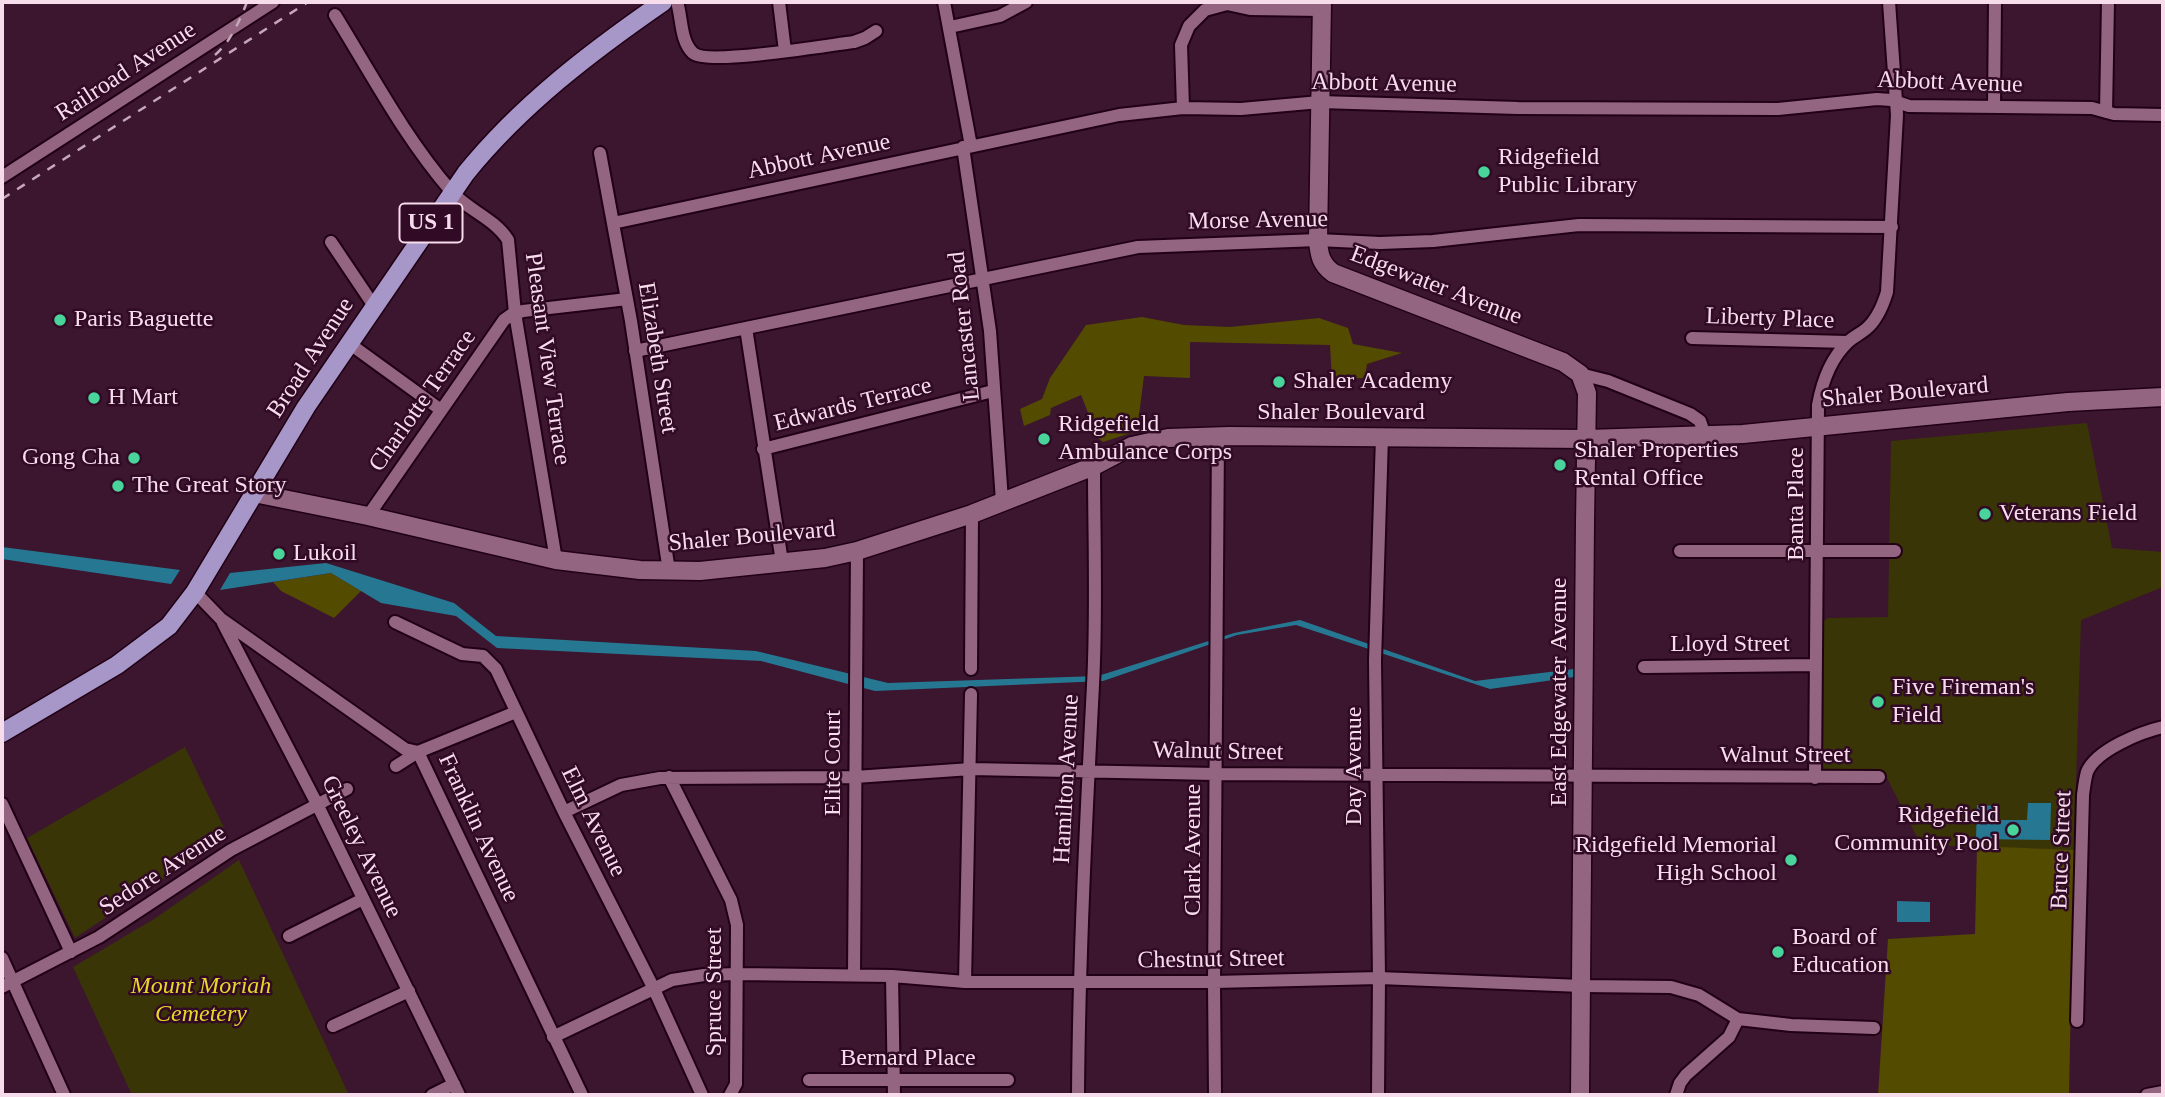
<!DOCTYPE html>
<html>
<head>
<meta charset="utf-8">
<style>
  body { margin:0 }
  #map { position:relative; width:2165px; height:1097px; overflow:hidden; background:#3c152f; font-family:"Times New Roman",serif }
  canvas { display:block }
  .frame { position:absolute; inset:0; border:4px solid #f7dcec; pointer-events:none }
</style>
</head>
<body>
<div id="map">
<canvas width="2165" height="1097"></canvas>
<div class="frame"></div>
</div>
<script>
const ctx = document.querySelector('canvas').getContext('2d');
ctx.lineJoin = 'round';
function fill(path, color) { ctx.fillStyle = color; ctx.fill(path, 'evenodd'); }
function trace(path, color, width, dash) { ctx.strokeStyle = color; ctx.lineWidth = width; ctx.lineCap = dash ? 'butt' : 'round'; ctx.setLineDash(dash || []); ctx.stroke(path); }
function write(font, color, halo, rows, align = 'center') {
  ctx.font = font + ' "Times New Roman",serif'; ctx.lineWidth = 5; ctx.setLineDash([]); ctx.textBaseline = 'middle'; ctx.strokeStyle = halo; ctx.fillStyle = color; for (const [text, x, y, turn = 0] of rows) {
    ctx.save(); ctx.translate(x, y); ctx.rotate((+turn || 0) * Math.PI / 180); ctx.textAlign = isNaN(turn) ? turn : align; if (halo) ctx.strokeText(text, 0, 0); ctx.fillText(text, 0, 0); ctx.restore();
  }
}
const green = new Path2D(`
  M2087,423L2112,548L2163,552V587L2081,620L2074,850L1921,845L1887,778H1815L1814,627L1828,618L1888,617L1891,441Z
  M185,747L228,836L75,938L27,838Z
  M239,860L349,1095H132L73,967L154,919Z`);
const forest = new Path2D(`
  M1142,317L1184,325L1230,327L1319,318L1348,328L1353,344L1402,353L1367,364L1365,378L1332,379L1330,345L1190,342V378L1144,376L1137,431L1103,442L1098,438L1081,395L1051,408L1050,415L1024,426L1020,409L1042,399L1050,378L1086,325Z
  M331,573L361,591L334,618L281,591L273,582Z
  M1977,846L2074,850L2069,1095H1878L1888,939L1975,934Z`);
const water = new Path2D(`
  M2,547L180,570L171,584L2,559Z
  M326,563L454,603L496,636L756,651L888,683L1098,676L1234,633L1300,620L1475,681L1574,669V677L1490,689L1296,625L1237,635L1103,681L875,691L761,661L497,648L456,616L381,603L331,573L220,590L230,573Z
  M2028,803H2051L2050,840L1976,839L1977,805L1997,806V820H2027Z
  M1897,901L1930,902V922H1897Z`);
const street = new Path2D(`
  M677,2C682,17 680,41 693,53C708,66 829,45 854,42L865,38L876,31
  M779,2L785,51
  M944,2L971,146
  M335,15C372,75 405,138 451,191C467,210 494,218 508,240L515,313L556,560
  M950,27L1000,16L1026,2
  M1994,107L1995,2
  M1183,108L1181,45L1189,26L1205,10L1227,4L1250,9L1322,10
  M2106,112L2108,2
  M963,147L990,331L1002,501
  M600,153L631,321L669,571
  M2,177L273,2
  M613,223L1119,115L1183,108L1241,109L1320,102L1518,108L1778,109L1877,99L1891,100L1909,106L2092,108L2114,114L2163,115
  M331,242L374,306
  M746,328L782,562
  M1692,338L1847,342
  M350,344L441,410
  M635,351L1138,247L1318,240L1380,243L1433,241L1579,225L1892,227
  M1580,374L1608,381L1690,414L1700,421L1705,436
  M763,449L993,391
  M368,516L504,320L511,315L523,311L627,299
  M1680,551H1895
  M195,592L221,619L405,749L418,752L582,1095
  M395,622L462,654L483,656L496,669L564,812L653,987L702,1095
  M223,623L317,804L459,1095
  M1644,667L1816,665
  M971,669L972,514
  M396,766L418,752L516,712
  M669,777L731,900L737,925L736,1084L730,1095
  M1815,778L1818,405C1822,383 1831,358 1848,342C1853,337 1860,334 1866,329C1877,320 1883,305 1887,292L1897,115L1889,2
  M2,804L71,952
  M564,812L621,785L660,778L855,777L971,769L1215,774L1879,777
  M289,936L363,899
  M2,958L64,1095
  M854,975L857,551
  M892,976L894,1095
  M965,982L971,694
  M2,987L99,937L231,850L347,789
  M2077,1021L2083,795C2084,787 2085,779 2087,772C2096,750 2141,732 2163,727
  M333,1026L409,991
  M553,1037L672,980L704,975L737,974L892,976L965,982H1214L1379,978L1582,986L1671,987L1699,995L1738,1019L1791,1025L1874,1028
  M809,1080H1008
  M432,1095L454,1084
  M1078,1095C1079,958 1086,821 1093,685C1097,612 1094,538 1094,466
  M1215,1095L1214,982L1218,437
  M1378,1095L1379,978L1375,661L1382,437
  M1676,1095L1680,1083L1686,1075L1729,1037L1738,1019
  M2147,1095L2163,1092`);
const secondary = new Path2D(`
  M1322,2L1318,240C1319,255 1321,264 1333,273L1563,362L1580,374L1587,393L1585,523L1580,1095
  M254,493L368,516L556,560L640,570L700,571L825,558L857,551L972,514L1094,466L1132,446L1168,438L1229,436L1588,439L1743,434L2068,402L2163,397`);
const primary = new Path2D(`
  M2,733L117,665L169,626L195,592L306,407L466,173C521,105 592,51 663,2`);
const rail = new Path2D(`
  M215,55C231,41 239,22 247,2
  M2,199L308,2`);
const markers = [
  [1484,172,7,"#49d49c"],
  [60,320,7,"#49d49c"],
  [1279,382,7,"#49d49c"],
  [94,398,7,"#49d49c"],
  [1044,439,7,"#49d49c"],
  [134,458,7,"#49d49c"],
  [1560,465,7,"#49d49c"],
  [118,486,7,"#49d49c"],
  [1985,514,7,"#49d49c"],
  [279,554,7,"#49d49c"],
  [1878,702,7,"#49d49c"],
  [2013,830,7,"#49d49c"],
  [1791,860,7,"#49d49c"],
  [1778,952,7,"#49d49c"]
];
const shields = [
  [431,223,63]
];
const shieldNames = [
  ["US 1",431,223]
];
const streetNames = [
  ["Railroad Avenue",126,72,-33],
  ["Abbott Avenue",1950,83,2],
  ["Abbott Avenue",1384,84,1],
  ["Abbott Avenue",819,157,-12],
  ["Morse Avenue",1258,221,-1],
  ["Edgewater Avenue",1436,286,21],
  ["Liberty Place",1770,319,2],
  ["Lancaster Road",965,326,-96],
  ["Broad Avenue",311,358,-57],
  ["Elizabeth Street",657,358,81],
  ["Pleasant View Terrace",547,359,82],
  ["Shaler Boulevard",1905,393,-5],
  ["Charlotte Terrace",423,401,-55],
  ["Edwards Terrace",853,405,-14],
  ["Shaler Boulevard",1341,413],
  ["Banta Place",1797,504,-90],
  ["Shaler Boulevard",752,537,-5],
  ["Lloyd Street",1730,645],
  ["East Edgewater Avenue",1560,692,-90],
  ["Walnut Street",1218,752,1],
  ["Walnut Street",1785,756],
  ["Elite Court",834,763,-90],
  ["Day Avenue",1355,766,-90],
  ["Hamilton Avenue",1067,779,-87],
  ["Elm Avenue",593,822,64],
  ["Franklin Avenue",478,828,65],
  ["Greeley Avenue",361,847,64],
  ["Clark Avenue",1194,850,-90],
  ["Bruce Street",2062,850,-88],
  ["Sedore Avenue",163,871,-33],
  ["Chestnut Street",1211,960,-1],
  ["Spruce Street",715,992,-90],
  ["Bernard Place",908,1059]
];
const poiNames = [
  ["Ridgefield",1498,158],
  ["Public Library",1498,186],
  ["Paris Baguette",74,320],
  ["Shaler Academy",1293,382],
  ["H Mart",108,398],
  ["Ridgefield",1058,425],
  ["Ambulance Corps",1058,453],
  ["Shaler Properties",1574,451],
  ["Rental Office",1574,479],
  ["Gong Cha",120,458,"right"],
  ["The Great Story",132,486],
  ["Veterans Field",1999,514],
  ["Lukoil",293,554],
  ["Five Fireman's",1892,688],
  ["Field",1892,716],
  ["Ridgefield",1999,816,"right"],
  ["Community Pool",1999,844,"right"],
  ["Ridgefield Memorial",1777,846,"right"],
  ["High School",1777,874,"right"],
  ["Board of",1792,938],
  ["Education",1792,966]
];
const parkNames = [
  ["Mount Moriah",201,987],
  ["Cemetery",201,1015]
];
fill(green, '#3a3507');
fill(forest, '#534b00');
fill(water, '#267892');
trace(street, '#210016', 16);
trace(secondary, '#210016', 21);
trace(primary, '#210016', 21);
trace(street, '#946581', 12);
trace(secondary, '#946581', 18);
trace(primary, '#a796c8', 18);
trace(rail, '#c5a7ba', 2.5, [9, 9]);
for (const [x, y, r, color] of markers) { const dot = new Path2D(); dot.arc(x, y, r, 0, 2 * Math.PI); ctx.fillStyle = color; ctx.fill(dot); trace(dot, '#310a25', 2.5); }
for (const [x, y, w] of shields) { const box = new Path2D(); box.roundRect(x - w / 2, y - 19.5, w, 39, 5); ctx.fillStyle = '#310a25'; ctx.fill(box); trace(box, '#f7dcec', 2); }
write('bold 23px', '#f7dcec', null, shieldNames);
write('24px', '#f7dcec', '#310a25', streetNames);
write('24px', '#f7dcec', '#310a25', poiNames, 'left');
write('italic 24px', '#e8d628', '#310a25', parkNames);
</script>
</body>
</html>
